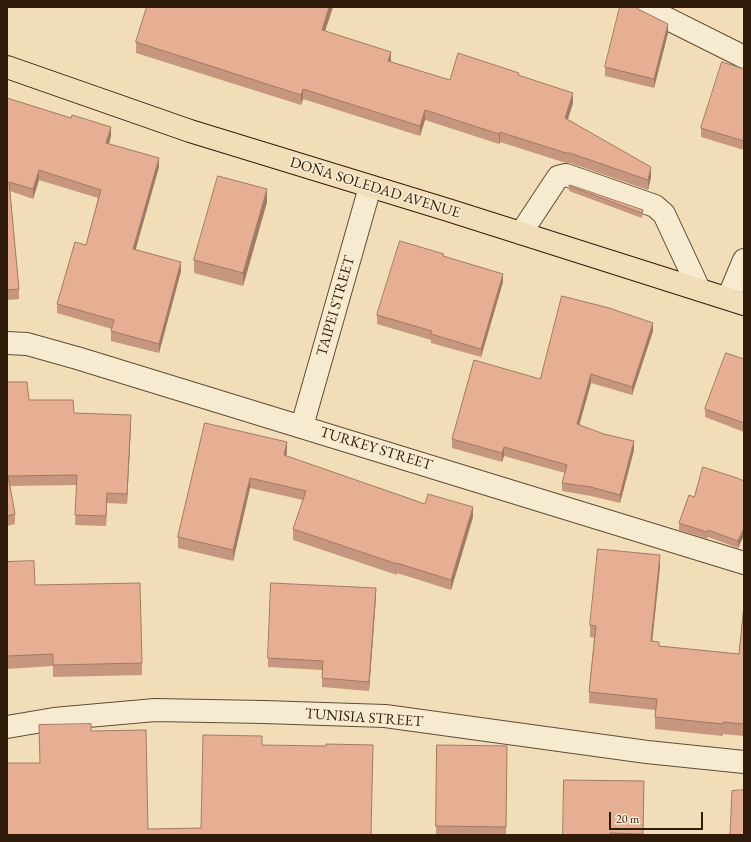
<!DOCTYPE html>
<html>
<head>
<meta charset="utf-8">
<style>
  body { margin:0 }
  #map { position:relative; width:751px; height:842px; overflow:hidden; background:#f1deb8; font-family:"EB Garamond",serif }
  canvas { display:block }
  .frame { position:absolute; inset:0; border:8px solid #2f1b09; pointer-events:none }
  .scale { position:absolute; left:609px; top:812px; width:94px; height:18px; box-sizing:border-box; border:2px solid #2f1b09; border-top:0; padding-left:5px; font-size:12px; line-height:14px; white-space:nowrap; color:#2f1b09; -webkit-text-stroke:3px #f6ead1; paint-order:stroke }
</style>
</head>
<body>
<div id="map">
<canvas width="751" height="842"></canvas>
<div class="frame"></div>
<div class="scale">20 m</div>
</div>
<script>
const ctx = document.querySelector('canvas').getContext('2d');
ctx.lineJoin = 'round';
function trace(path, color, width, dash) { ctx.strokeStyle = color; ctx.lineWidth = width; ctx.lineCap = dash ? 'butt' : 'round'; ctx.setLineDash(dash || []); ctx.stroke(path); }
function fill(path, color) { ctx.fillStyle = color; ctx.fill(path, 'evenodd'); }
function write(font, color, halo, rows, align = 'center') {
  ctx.font = font + ' "EB Garamond",serif'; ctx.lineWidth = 3; ctx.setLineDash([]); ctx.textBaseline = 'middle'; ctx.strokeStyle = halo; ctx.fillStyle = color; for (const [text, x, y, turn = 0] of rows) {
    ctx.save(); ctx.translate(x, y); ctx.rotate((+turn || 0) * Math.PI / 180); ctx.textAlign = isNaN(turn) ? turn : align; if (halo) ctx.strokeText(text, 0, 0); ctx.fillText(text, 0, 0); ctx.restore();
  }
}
const minor = new Path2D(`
  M644,7L744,57
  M521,233L558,177L566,175L655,206L664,214L699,289
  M728,298L744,260
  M7,343L27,344L77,358L744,563
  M302,426L370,187
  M7,727L54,719L155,710L264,712L385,716L647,752L744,762`);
const major = new Path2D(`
  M7,67L190,131L448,210L744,304`);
const wall = new Path2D(`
  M147,7H333L325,31L391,62L450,80L519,75L573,103L568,119L651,177L648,190L570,163H566L500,142L499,144L425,120L420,136L303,99L301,105L136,53V42Z
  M638,9L668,33L654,88L605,76V67Z
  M744,69V150L701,137V128Z
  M7,98L111,136L109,144L159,167L135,250L181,271L159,353L111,341V331L112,329L57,313V304L86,245L98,198L39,180L33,199L10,191L19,289V299L7,300Z
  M569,186L643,210L642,218L569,191Z
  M267,202L243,286L194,273V260Z
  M444,256L503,282L481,357L431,343V340L377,324V315Z
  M653,331L632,395L591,383L579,425L634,450L620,503L591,496L562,491V483L565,473L504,456L502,462L452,448V439L540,379Z
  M744,359V432L705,417V409Z
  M7,382L29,400L74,413L131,425L127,504L107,503L106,526L75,525L77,485L10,486L15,514V524L7,526Z
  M205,423L287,452L286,456L425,504L473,517L451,590L397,573V575L293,540V529L303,500L250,488L233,561L178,548V537Z
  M744,481V535L738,548L708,537L707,539L679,530V523L694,497Z
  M7,562L35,585L142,663V675L53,677V666L7,669Z
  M660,567L652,641L659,646L739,654L744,605V736L723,734V736L655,729V710L589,703V692L594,638L590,637V625Z
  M376,597L369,691L322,687V670L268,667V658Z
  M437,745L507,746L506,835H436Z
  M644,781L643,835H563Z`);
const shadedWall = new Path2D(`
  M329,7H333L322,40V30Z
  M668,24V33L654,88V79Z
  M391,52V62L388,61Z
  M303,89V99L301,105V95Z
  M573,93V103L565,128V118Z
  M425,110V120L420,136V126Z
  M111,127V136L106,153V143Z
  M500,132V142L499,144V134Z
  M159,158V167L133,259V249Z
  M651,167V177L648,190V180Z
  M39,170V180L33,199V189Z
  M267,189V202L243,286V273Z
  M181,262V271L159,353V344Z
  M503,274V282L481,357V349Z
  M653,323V331L632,395V387Z
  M591,374V383L577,433V424Z
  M131,415V425L127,504V494Z
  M634,441V450L620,503V495Z
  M287,442V452L284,465V455Z
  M504,447V456L502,462V453Z
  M250,478V488L233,561V550Z
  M107,493V503L106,526V516Z
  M473,507V517L451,590V580Z
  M744,528V535L738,548V541Z
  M660,555V567L651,653V641Z
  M376,588V597L369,691V682Z`);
const building = new Path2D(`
  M147,7H329L322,30L391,52L388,61L450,80L458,53L519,73L518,75L573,93L565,118L651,167L648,180L570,153H566L500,132L499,134L425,110L420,126L303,89L301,95L136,42Z
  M620,7H636L638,9L668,24L654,79L605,67Z
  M722,62L744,69V141L701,128Z
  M7,98L71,118L72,115L111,127L106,143L159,158L133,249L181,262L159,344L111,331L114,320L57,304L75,242L86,245L101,190L39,170L33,189L9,182L19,289L7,290Z
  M218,176L267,189L243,273L194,260Z
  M570,185L643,210L642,213L569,186Z
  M400,241L444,254L443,256L503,274L481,349L431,334L432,331L377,315Z
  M562,296L609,308L653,323L632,387L591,374L577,424L604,434L634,441L620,495L591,487L562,483L567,465L504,447L502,453L452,439L474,360L540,379Z
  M726,353L744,359V423L705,409Z
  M7,382H27L29,400H73L74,413L131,415L127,494L107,493L106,516L75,515L77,475L8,476L15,514L7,516Z
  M205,423L287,442L284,455L425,504L428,494L473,507L451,580L397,563V564L293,529L306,491L250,478L233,550L178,537Z
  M703,467L737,478L744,481V528L738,541L708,530L707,532L679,523L689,495L694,497Z
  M598,549L660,555L651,641L659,642V646L739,654L744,605V724L723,722V724L655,717L657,699L589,692L596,626L590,625Z
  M34,561L35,585L140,583L142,663L53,665V654L7,656V562Z
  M271,583L376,588L369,682L322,678L323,661L268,658Z
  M91,724V731L146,730L148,829L201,828L203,735L262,736V745L326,746V744L373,745L371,835H7V763H40L39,725Z
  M437,745L507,746L506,827L436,826Z
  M564,780L644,781L643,834L610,833V835H563Z
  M744,790V835H730L732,791Z`);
const streetNames = [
  ["DOÑA SOLEDAD AVENUE",375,188,17],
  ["TAIPEI STREET",336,306,-74],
  ["TURKEY STREET",376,449,17],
  ["TUNISIA STREET",364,718,4]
];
trace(minor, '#604c35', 24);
trace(major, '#2f1b09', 24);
trace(minor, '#f6ead1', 22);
trace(major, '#f1deb8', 22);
fill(wall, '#c6967e');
fill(shadedWall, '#a17a67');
fill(building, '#e6af93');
trace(building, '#a17a67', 1);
write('15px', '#2f1b09', '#f6ead1', streetNames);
</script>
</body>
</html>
